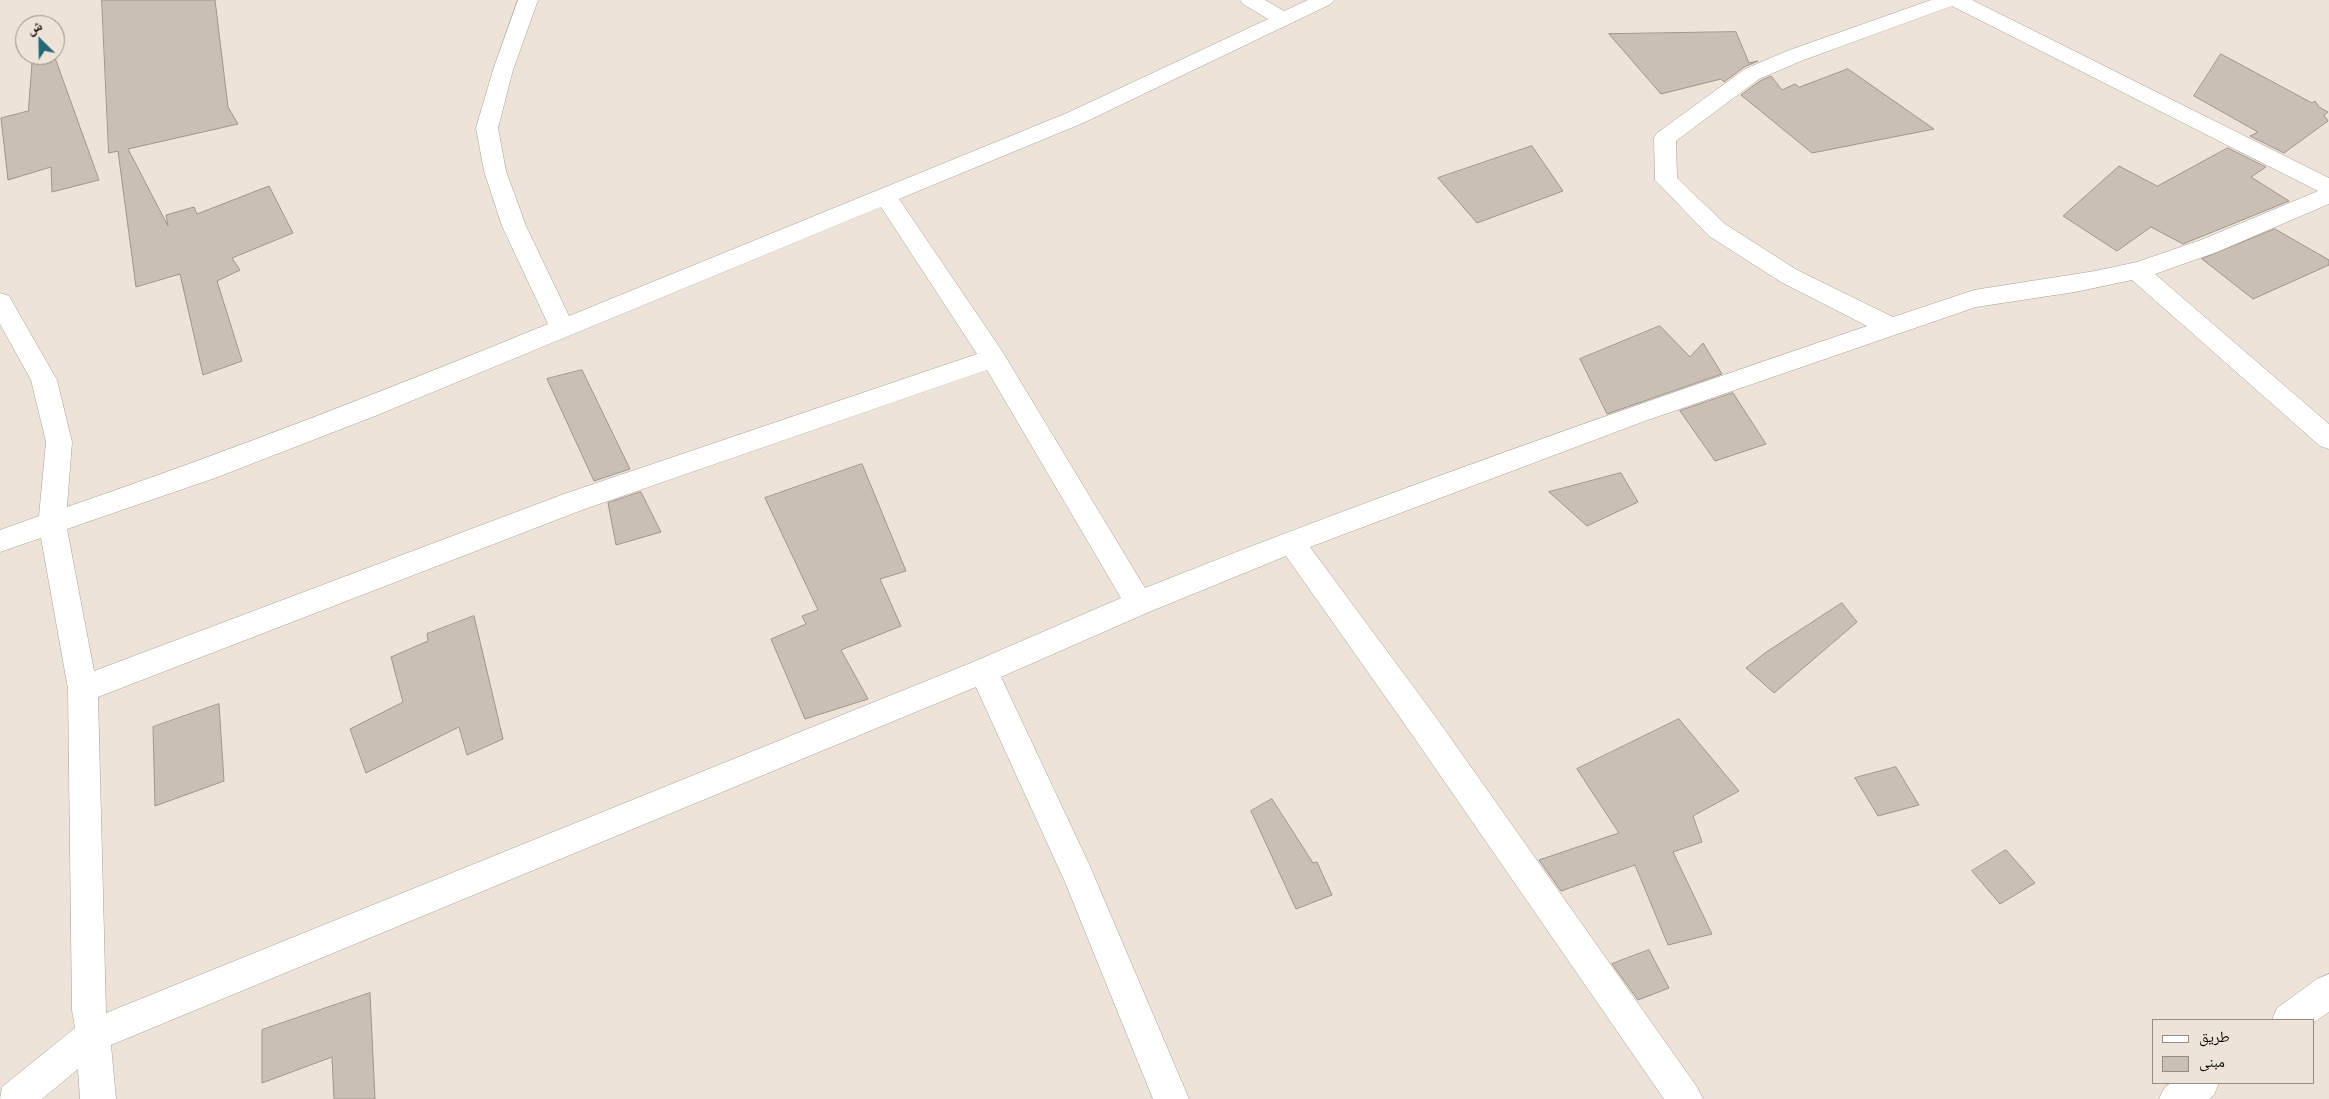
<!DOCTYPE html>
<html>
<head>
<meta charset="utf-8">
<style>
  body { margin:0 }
  #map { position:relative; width:2329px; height:1099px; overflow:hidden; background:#eee3d8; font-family:Raleway,"Noto Naskh Arabic",sans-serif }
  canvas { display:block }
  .legend { position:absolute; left:2152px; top:1019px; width:162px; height:65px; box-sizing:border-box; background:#eee3d8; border:1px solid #948d84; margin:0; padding:6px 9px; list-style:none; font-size:15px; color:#0e0b07 }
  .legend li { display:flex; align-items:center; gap:10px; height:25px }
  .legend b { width:25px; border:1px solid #948d84 }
  .north { position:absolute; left:15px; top:15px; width:50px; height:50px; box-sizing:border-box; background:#eee3d8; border:1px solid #948d84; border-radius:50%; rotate:337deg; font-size:14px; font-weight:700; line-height:20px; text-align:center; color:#0e0b07 }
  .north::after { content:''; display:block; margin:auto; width:18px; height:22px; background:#236778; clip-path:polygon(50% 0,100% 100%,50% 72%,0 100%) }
</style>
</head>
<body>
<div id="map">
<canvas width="2329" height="1099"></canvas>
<ul class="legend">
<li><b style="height:6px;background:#fff"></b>طريق</li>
<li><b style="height:14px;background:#cabfb4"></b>مبنى</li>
</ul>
<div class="north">ش</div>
</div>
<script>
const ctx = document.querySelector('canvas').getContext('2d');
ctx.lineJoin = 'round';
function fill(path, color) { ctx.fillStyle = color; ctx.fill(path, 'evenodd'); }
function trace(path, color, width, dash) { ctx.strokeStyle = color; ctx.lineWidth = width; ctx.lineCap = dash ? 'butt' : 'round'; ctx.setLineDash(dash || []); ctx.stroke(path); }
const building = new Path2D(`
  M102,0H215L228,107L238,124L128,149L168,226L166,215L194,207L197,214L269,186L293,233L232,258L240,270L217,281L242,361L203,375L180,274L136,287L118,151L109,153Z
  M1736,32L1749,63L1758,61L1744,67L1724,82L1721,79L1661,94L1609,34Z
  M2221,54L2312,103L2315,101L2319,107L2328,112L2324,115L2328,121L2284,153L2250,136L2258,132L2194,96Z
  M33,55H54L99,180L52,192L51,167L8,180L1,118L28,111Z
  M1848,69L1934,129L1812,153L1741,95L1760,81L1771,76L1782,90L1795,84L1799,87Z
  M1532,146L1563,191L1477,223L1438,178Z
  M2228,148L2266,167L2251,177L2289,201L2183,244L2151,227L2117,251L2063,216L2119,166L2157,186Z
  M2275,229L2329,260V265L2253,299L2202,259Z
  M1660,326L1690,357L1703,343L1722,374L1607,414L1580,359Z
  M582,370L630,469L594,481L547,379Z
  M1733,393L1766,444L1715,461L1680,411Z
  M862,464L906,571L880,579L901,626L841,650L868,699L805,719L771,639L806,624L802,616L818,610L765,498Z
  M1621,473L1638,502L1587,526L1549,492Z
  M641,492L661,532L616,545L608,503Z
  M1842,603L1857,622L1774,693L1746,668L1765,653Z
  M474,616L503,739L467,755L459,727L366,773L350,729L403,702L391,657L428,641L427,634Z
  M219,704L224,781L155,806L153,727Z
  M1679,719L1739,791L1693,816L1702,842L1673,852L1712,934L1668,945L1635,865L1561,891L1539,860L1619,833L1577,769Z
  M1896,767L1919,805L1878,816L1855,778Z
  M1272,799L1313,863L1317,862L1332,895L1296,909L1251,811Z
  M2006,850L2035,883L2000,904L1972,871Z
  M1649,950L1669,988L1638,1000L1612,964Z
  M370,993L375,1099H334L332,1057L262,1083V1030Z`);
const minor = new Path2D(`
  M518,0H538L513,70L498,128L506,171L526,226L569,316L1067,113L1268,19L1243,4L1240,0H1265L1284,11L1308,0H1334L1331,4L1083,123L899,199L1002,351L1145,588C1383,493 1625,408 1867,326L1781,282L1709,236L1655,180L1654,138L1657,133L1745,69L1787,51L1931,0H1972L2329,178V204L2217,252L2155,274L2329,424V449L2320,446L2132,280L2075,292L1976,307L1645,421L1310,547L1435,716L1697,1087L1703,1099H1664L1413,736L1286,556L1149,612L1001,677L1089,864L1189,1099H1153L1065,882L976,687L111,1045L116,1099H80L78,1069L42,1099H0L2,1087L75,1028L72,1010L68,689L41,538L0,552V530L39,516L46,442L31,380L0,324V293L9,296L57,380L72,442L67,507C230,451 389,389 548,324L502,226L484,171L476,128L493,70ZM1952,6L2318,191L2201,240L2137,262L2095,271L1974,290L1893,317L1797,270L1725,224L1677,178L1676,141L1759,79L1801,61ZM881,207L977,354L564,494L94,671L67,529L215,478L375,416ZM987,370L1121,598L973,662L106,1013L98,697L582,510Z
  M2329,974V1012L2313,1023V1020H2272L2277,1008L2317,979Z
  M2171,1083H2219L2214,1095L2209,1099H2159L2165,1087Z`);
fill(building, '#cabfb4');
trace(building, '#9f958a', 1);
trace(minor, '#a89e93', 1);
fill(minor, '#fff');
</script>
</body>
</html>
